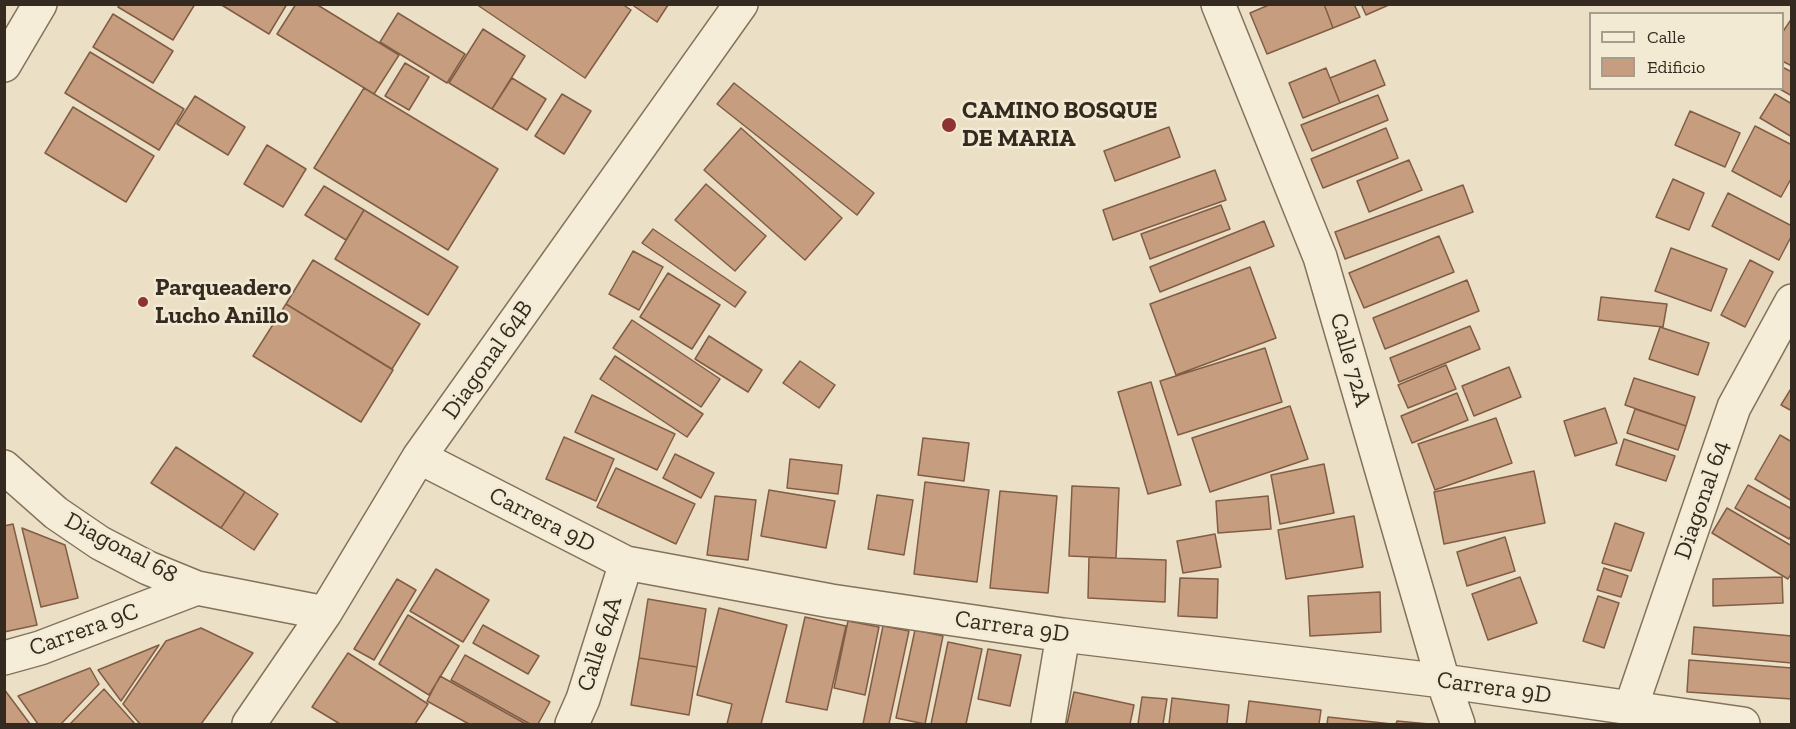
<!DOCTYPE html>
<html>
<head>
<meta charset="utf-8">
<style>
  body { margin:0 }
  #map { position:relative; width:1796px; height:729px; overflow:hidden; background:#ebe0c5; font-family:"Zilla Slab",serif }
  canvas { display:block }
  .frame { position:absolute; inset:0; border:6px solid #352a1f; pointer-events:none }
  .legend { position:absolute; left:1589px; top:12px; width:195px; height:78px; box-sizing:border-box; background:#f3ead4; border:2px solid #a79d8c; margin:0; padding:8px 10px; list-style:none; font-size:18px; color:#352a1f }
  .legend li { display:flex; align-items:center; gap:12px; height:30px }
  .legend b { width:30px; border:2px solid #a79d8c }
</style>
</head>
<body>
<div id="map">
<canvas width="1796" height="729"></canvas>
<div class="frame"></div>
<ul class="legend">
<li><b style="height:8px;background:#f6edd8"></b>Calle</li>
<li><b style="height:16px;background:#c69d7e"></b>Edificio</li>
</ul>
</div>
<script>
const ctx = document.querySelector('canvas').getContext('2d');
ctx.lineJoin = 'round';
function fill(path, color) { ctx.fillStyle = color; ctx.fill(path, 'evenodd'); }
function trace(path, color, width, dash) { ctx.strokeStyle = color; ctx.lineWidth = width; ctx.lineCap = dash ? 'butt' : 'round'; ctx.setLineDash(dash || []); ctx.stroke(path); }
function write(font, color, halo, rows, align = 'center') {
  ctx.font = font + ' "Zilla Slab",serif'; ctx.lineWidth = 5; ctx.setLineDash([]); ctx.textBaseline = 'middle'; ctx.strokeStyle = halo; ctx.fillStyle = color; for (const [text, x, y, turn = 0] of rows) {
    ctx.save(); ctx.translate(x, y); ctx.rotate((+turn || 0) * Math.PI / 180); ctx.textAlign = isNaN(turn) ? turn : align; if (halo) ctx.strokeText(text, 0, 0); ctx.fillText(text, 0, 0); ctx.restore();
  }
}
const building = new Path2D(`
  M120,4H195L173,40L118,7Z
  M220,4H287L269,34Z
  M296,4H316L399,55L374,94L277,34Z
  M476,4H622L631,10L585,78Z
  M631,4H667L668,5L657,22Z
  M1271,4H1324L1333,28L1267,54L1250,13Z
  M1324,4H1354L1360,17L1333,28Z
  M1361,4H1391L1366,15Z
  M398,13L465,54L447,83L380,42Z
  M113,14L173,51L153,83L93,47Z
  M1792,18V66L1782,61V33Z
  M483,29L525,56L492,109L449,83Z
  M90,52L184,109L159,150L65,93Z
  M1375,60L1385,85L1340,103L1330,78Z
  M405,63L429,77L409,110L385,96Z
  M1782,67L1792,72V96L1778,88H1782Z
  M1326,68L1340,103L1303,118L1289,83Z
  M512,78L546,99L527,130L492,109Z
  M734,83L874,193L857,215L717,104Z
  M364,88L498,169L448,250L314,168Z
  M562,94L591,111L564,154L535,136Z
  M1775,94L1792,104V137L1760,118Z
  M1378,95L1388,120L1312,151L1301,125Z
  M195,96L245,127L228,155L177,124Z
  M73,107L154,156L126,202L45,153Z
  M1690,111L1740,133L1725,167L1675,145Z
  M1755,126L1792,145V177L1781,197L1732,171Z
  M1169,127L1180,157L1115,181L1104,151Z
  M741,128L842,218L805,260L704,170Z
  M1386,128L1398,158L1323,188L1311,159Z
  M267,145L306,169L283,207L244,184Z
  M1409,160L1422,190L1369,212L1357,181Z
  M1215,170L1226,200L1113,240L1103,210Z
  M1673,179L1704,193L1689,230L1656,217Z
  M706,184L766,236L735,271L675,220Z
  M1463,185L1473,212L1345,259L1335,232Z
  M324,186L364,210L346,240L305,215Z
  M1728,193L1792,226V235L1779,260L1712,226Z
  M1221,205L1230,229L1150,259L1141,234Z
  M364,210L458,267L428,315L335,259Z
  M1264,221L1274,246L1160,292L1150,267Z
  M653,229L746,292L735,307L642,243Z
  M1439,236L1454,272L1364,308L1349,273Z
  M1671,248L1727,269L1711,311L1655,291Z
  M633,251L663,267L639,310L609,294Z
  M313,260L420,324L392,369L286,304Z
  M1750,260L1773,272L1745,327L1721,315Z
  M1250,267L1276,338L1176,375L1150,304Z
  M668,273L720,305L692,349L640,317Z
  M1467,280L1479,311L1385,349L1373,318Z
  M1601,297L1667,304L1663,327L1598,320Z
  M286,304L393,370L361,422L253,356Z
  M632,320L720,379L701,407L613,348Z
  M1470,326L1480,349L1399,382L1390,358Z
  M1660,327L1709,343L1698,375L1649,359Z
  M709,336L762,370L748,392L695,359Z
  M1265,348L1282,402L1178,435L1160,381Z
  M615,356L703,414L687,437L600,379Z
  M800,361L835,385L819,408L783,383Z
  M1446,365L1456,389L1408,408L1398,385Z
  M1509,367L1521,397L1474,416L1462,386Z
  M1634,378L1695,397L1686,426L1625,405Z
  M1151,382L1181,485L1148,494L1118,392Z
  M1792,387V411L1781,405Z
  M1457,393L1468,420L1412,443L1401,416Z
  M592,395L675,434L657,470L575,432Z
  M1290,406L1308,459L1210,492L1192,438Z
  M1605,408L1617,443L1575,456L1564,421Z
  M1635,409L1686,426L1678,450L1627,433Z
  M1496,418L1512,463L1435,490L1418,444Z
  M1780,435L1792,442V501L1755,479Z
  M564,437L614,459L596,501L546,479Z
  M923,438L969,443L964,481L918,475Z
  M1624,439L1675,456L1666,481L1616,465Z
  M176,447L245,492L221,528L151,483Z
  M675,454L714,473L701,498L663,478Z
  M790,459L842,465L838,494L787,488Z
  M1324,464L1334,513L1280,524L1271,475Z
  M616,468L695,504L676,544L597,507Z
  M1534,471L1545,523L1444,544L1434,492Z
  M925,482L989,490L977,582L914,574Z
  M1748,485L1792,509V534L1789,539L1735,508Z
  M1072,486L1119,488L1116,558L1069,556Z
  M769,490L835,501L826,548L761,536Z
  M1000,491L1057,496L1048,593L990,588Z
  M245,492L278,514L254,550L221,528Z
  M877,495L913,500L904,555L868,549Z
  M715,496L756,500L748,560L707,555Z
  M1268,496L1271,529L1218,533L1216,501Z
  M1727,508L1792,546V572L1788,579L1712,533Z
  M1354,516L1363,567L1286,579L1278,530Z
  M1615,523L1644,533L1631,571L1602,563Z
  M13,524L37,625L4,632V526Z
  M22,528L65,545L78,598L41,607Z
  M1215,534L1221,567L1183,573L1177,541Z
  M1505,537L1515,571L1467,586L1457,552Z
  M1089,557L1166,560L1165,602L1088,598Z
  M1604,568L1628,576L1621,597L1597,590Z
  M436,569L489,600L463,642L410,611Z
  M1520,577L1537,623L1488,640L1472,594Z
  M1782,577L1783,603L1713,606V579Z
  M1180,578L1218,579L1217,618L1178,616Z
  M397,579L416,590L374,660L354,649Z
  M1380,592L1381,632L1310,636L1308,596Z
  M1598,596L1619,603L1604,648L1583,641Z
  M648,599L706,609L697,667L639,658Z
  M719,608L787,625L761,724H727L732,704L697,695Z
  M408,615L459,646L429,695L379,664Z
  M805,617L846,626L827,710L786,702Z
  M848,621L879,627L865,695L834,688Z
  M483,625L539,656L528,674L473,643Z
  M883,626L909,631L889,724H863Z
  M1694,627L1792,636V663L1692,654Z
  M201,628L253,653L201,724H140L123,704L166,641Z
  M915,630L943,636L925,724L896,718Z
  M948,642L982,649L966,724H931Z
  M159,645L121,701L98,670Z
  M988,649L1021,655L1010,706L978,699Z
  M348,653L428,704L415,724H340L312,707Z
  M465,655L550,702L538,724H530L451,680Z
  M639,658L697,667L689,715L631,705Z
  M1689,660L1792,668V699L1687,692Z
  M90,668L99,684L61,724H38L18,696Z
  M440,676L526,724H469L427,701Z
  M4,689L30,724H4Z
  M104,689L135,724H70Z
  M1074,692L1134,705L1130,724H1067Z
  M1142,697L1167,699L1163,724H1138Z
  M1172,698L1229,705L1227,724H1169Z
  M1249,701L1321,710L1319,724H1246Z
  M1328,717L1392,724H1327Z
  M1397,721L1429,724H1396Z`);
const minor = new Path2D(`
  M1218,4L1320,257L1443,681L1458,724
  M4,65L40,4
  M419,457L626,563L831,601L1063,635L1443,681L1743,724
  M4,467L56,513L100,543L148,568L197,588L325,613
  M4,658L40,648L197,588
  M1631,707L1734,407L1792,301
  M249,724L325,613L419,457L741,4
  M572,724L583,699L626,563
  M1048,724L1063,635`);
const markers = [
  [949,125,8,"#8e3232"],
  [143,302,6,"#8e3232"]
];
const poiNames = [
  ["CAMINO BOSQUE",962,111],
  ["DE MARIA",962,139],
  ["Parqueadero",155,288],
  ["Lucho Anillo",155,316]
];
const streetNames = [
  ["Diagonal 64B",488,360,-55],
  ["Calle 72A",1350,360,74],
  ["Diagonal 64",1702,500,-71],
  ["Carrera 9D",542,520,27],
  ["Diagonal 68",121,548,28],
  ["Carrera 9D",1012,627,8],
  ["Carrera 9C",84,630,-20],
  ["Calle 64A",600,644,-72],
  ["Carrera 9D",1494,688,8]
];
fill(building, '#c69d7e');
trace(building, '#815d45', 1.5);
trace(minor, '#84725d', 36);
trace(minor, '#f6edd8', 33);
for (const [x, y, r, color] of markers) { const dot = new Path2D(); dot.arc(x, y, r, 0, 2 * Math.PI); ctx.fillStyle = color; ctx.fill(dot); trace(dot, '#f3ead4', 2); }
write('bold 24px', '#352a1f', '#f3ead4', poiNames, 'left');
write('24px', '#352a1f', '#f3ead4', streetNames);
</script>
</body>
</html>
